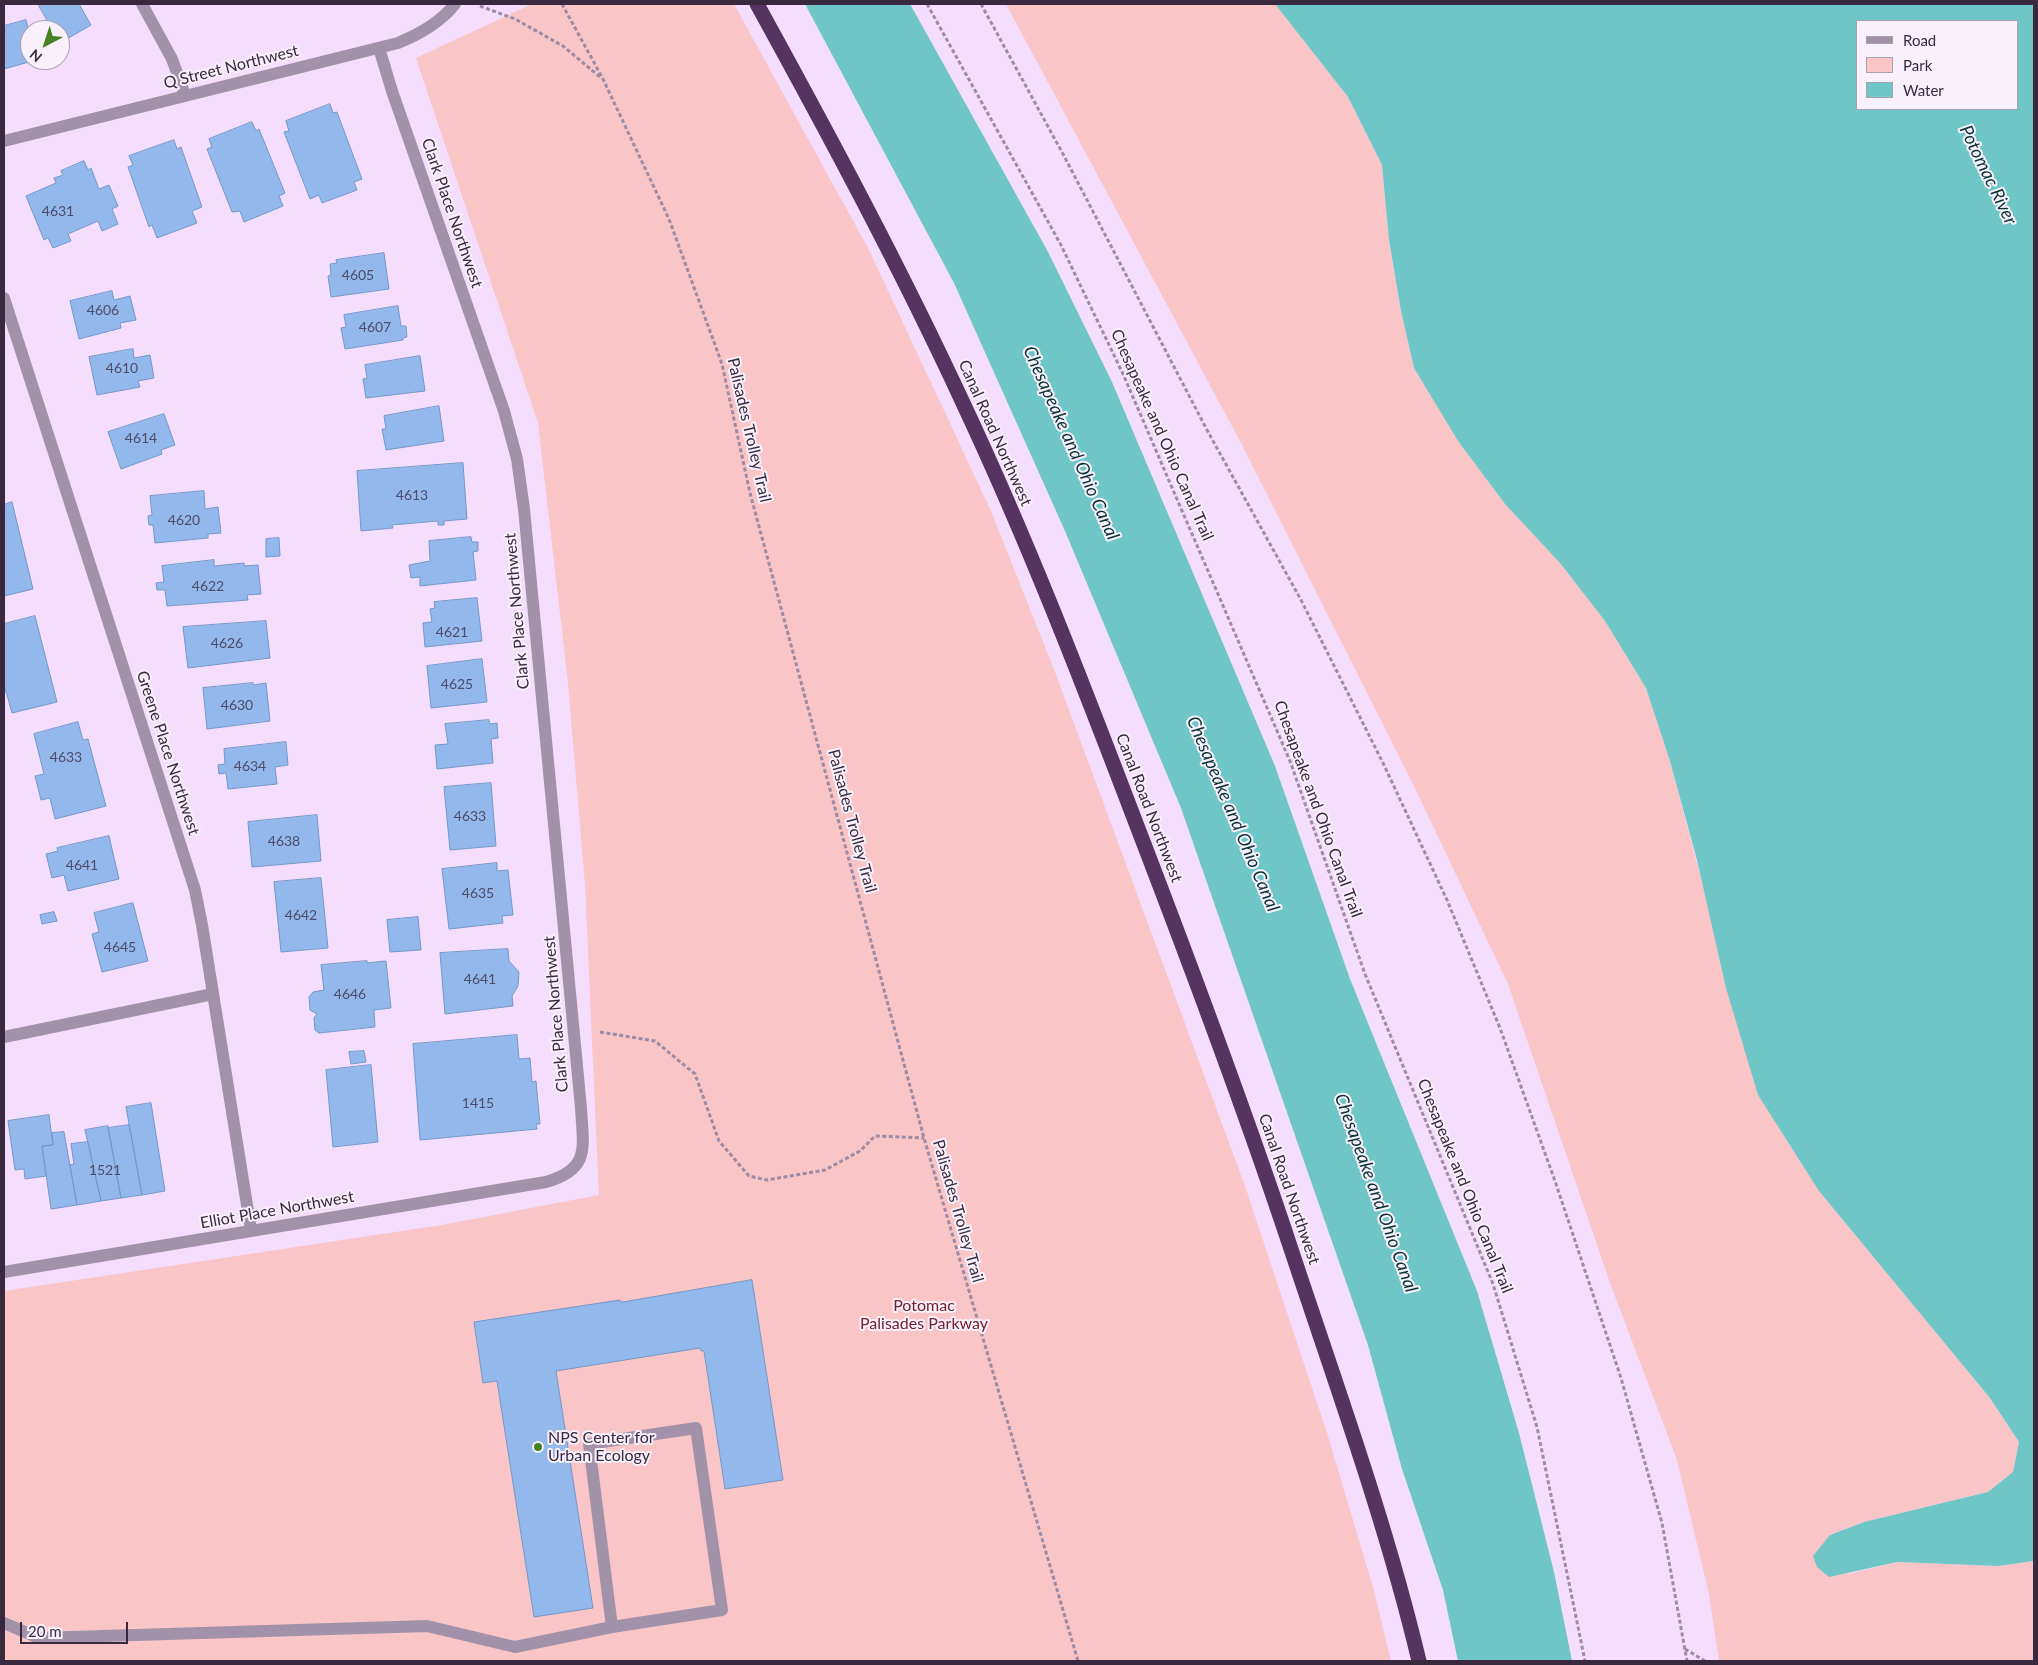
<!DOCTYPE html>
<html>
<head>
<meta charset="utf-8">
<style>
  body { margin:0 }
  #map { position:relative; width:2038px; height:1665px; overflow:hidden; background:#f4ddfd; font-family:Lato,sans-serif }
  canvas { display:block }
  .frame { position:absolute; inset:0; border:5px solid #38293e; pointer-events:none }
  .legend { position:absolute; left:1856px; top:20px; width:162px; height:90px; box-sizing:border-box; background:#f8f0fb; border:1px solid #aba0af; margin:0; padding:6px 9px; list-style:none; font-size:15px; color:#38293e }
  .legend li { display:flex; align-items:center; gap:10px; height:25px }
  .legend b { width:25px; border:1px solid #aba0af }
  .north { position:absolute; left:20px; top:20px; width:50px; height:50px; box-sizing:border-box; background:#f8f0fb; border:1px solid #aba0af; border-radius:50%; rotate:220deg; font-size:14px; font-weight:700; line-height:20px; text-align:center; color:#38293e }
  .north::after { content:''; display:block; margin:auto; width:18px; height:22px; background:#468320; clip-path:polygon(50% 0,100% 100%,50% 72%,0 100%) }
  .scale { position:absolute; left:20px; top:1622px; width:108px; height:22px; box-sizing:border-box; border:2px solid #38293e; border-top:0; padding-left:6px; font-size:15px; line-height:18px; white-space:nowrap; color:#38293e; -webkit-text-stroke:4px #f8f0fb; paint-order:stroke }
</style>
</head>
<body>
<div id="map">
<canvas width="2038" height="1665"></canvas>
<div class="frame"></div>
<ul class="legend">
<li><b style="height:6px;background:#a292a9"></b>Road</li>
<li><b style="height:14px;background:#f9c5c7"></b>Park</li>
<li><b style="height:14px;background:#6ec6c7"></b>Water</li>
</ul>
<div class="north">N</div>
<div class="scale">20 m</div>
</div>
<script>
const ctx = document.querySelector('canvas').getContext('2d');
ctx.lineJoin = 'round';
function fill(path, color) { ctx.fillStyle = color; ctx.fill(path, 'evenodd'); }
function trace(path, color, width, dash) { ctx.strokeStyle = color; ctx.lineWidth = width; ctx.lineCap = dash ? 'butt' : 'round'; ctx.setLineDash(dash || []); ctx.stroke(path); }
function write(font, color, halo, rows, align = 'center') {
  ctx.font = font + ' Lato,sans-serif'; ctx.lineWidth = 4; ctx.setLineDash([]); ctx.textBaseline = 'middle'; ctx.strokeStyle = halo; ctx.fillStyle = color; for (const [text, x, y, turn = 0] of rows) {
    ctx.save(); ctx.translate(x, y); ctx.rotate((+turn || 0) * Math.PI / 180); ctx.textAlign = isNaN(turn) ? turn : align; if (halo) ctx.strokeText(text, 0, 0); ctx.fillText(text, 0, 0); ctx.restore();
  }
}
const green = new Path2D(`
  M532,4H734L869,250L991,511L1055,672L1245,1186L1327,1433L1373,1587L1391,1661H4V1291L442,1225L599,1195L585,885L568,683L538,423L416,58Z
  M1006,4H1275L1348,97L1382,165L1389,241L1401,311L1414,368L1458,441L1505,504L1560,563L1605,621L1646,688L1670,761L1758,1095L1819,1191L1990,1398L2019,1442L2013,1472L1988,1492L1864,1522L1830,1535L1848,1574L1897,1562L1998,1566L2034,1561V1661H1719L1709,1594L1677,1460L1610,1283L1508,984L1412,782L1241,443Z`);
const water = new Path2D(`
  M805,4H910L1047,250L1112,382L1275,766L1350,979L1477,1291L1519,1433L1554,1572L1572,1661H1458L1443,1590L1402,1469L1368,1345L1181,808L1065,531L954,283Z
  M1275,4H2034V1561L1998,1566L1897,1562L1829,1577L1817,1567L1813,1556L1830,1535L1864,1522L1988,1492L2013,1472L2019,1442L1990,1398L1819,1191L1758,1095L1726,988L1697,860L1670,761L1646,688L1605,621L1560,563L1505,504L1458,441L1414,368L1401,311L1389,240L1382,165L1348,97ZM1857,21H2017V109H1857Z`);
const building = new Path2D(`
  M38,4H79L91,25L60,43V30H53Z
  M26,20L30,35V60H36L4,69V26Z
  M330,104L333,113L337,112L362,179L354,182L357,190L322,203L319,195L310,199L284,132L289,131L286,121Z
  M252,122L256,131L259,129L285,193L279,196L283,206L244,222L240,211L232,212L207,149L212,147L209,139Z
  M174,140L177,149L181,147L202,207L192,211L197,223L157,238L152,225L149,227L128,167L133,165L129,156Z
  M84,161L88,170L91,168L99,189L109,185L118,206L112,209L118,224L102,231L98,221L68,234L71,241L53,248L48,238L44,240L26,196L56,183L54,178L63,175L61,171Z
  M384,253L389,289L331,297L328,276L331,275L330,264L337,263L336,260Z
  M112,291L114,300L130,296L136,320L120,323L121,328L79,339L70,301Z
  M398,306L401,326H406L407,337L403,338V340L345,349L341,328L346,327L344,315Z
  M133,349L134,358L150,355L154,378L138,381L140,387L97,395L89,357Z
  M420,356L425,391L366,398L363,379L367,378L365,365Z
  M439,406L444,441L386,450L382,429H386L384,416Z
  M164,414L175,445L161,450L162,454L121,469L108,432Z
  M463,463L467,519L444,521V525H438V521L392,525L393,528L361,531L357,471Z
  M204,491L205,509L218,507L221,533L208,534V538L155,543L153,525H149L148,516L152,515L150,496Z
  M12,502L33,589L4,596V505Z
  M471,537L472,542H478V551L473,552L476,580L420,586V577L411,578L409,565L430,561L429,541Z
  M279,538L280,556L266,557V539Z
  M214,560V566L244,563V566L258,565L261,594L247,595L248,600L167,606L165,590H157L156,583L164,582L162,566Z
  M477,598L482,641L425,647L423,623L432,622L430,609L435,608L434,602Z
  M35,616L57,702L12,713L6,691L4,692V624Z
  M266,621L270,658L188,668L183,627Z
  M482,659L487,702L431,708L427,666Z
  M253,683V685L266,683L270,721L207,729L203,688Z
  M489,720L490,724L497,723L498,738L491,739L493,763L437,769L435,745L448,744L445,724Z
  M78,722L83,740L88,739L106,806L55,819L50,798L41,800L35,776L44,774L34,734Z
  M286,742L288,765L275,767L277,784L228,789L226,773L219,774L218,765L225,764L224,749Z
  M491,783L496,846L450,850L444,787Z
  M317,815L321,861L252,867L248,822Z
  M109,836L119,879L68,891L64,875L52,878L46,854L58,851L57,848Z
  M497,863V871L508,870L513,915L502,916L503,923L449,929L442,869Z
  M321,878L328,948L281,952L274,882Z
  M133,903L148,961L102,972L92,934L99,932L94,913Z
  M54,912L57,921L42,924L40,915Z
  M418,917L421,950L390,952L387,920Z
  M508,949L509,961L519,972L518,986L512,996L513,1006L445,1014L440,953Z
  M367,961V963L386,961L391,1008L374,1010L375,1027L319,1033L315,1030L314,1018L317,1014L310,1010L309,997L313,992L324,990L321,965Z
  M517,1035L519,1059L530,1058L532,1082L536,1081L540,1124H536L537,1129L420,1140L413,1044Z
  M364,1051L366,1062L351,1064L349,1052Z
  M371,1065L378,1142L333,1147L326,1070Z
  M151,1103L165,1191L142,1195L126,1107Z
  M49,1115L53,1145L42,1146L46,1176L25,1179L24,1169L15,1170L8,1121Z
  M129,1125L142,1195L121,1198L108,1128Z
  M108,1126L121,1198L101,1201L85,1130Z
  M64,1132L77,1205L51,1209L42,1146L53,1145L52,1133Z
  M88,1142L101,1201L77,1205L70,1165L74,1164L71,1144Z
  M752,1280L783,1480L725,1489L704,1351H701L700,1348L556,1371L593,1608L534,1617L497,1381L483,1383L474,1322L620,1300L621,1302Z`);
const path = new Path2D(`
  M562,4L603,79L669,219L722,364L750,493L924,1138L1078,1661
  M927,4L1061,245L1123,374L1290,761L1365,974L1493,1284L1537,1427L1585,1661
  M981,4L1063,154L1207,430L1301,600L1384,765L1447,900L1500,1028L1555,1181L1621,1378L1662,1523L1687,1661
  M480,6L515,19L563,46L600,77
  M600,1032L655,1041L695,1074L719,1141L749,1176L767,1180L825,1170L860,1151L875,1136L924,1138
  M1685,1649L1705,1661`);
const minor = new Path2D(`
  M142,4L172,59L185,95
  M4,141L398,43C420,34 440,23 455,4
  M4,298L195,890L202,925L251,1230
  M4,1037L213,994
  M4,1272L546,1182C591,1169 583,1147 581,1108L524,509L517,459L504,411L392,91L379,48
  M4,1623L39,1638L427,1626L515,1647L612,1627L722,1610L696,1428L589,1444L612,1627`);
const highway = new Path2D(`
  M757,4C829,135 900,267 963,403C1027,539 1081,679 1134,818C1189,961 1243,1104 1291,1249C1336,1385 1386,1522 1419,1661`);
const markers = [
  [538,1447,5,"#468320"]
];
const numberNames = [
  ["4631",58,211],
  ["4605",358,275],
  ["4606",103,310],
  ["4607",375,327],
  ["4610",122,368],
  ["4614",141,438],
  ["4613",412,495],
  ["4620",184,520],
  ["4622",208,586],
  ["4621",452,632],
  ["4626",227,643],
  ["4625",457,684],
  ["4630",237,705],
  ["4633",66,757],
  ["4634",250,766],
  ["4633",470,816],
  ["4638",284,841],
  ["4641",82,865],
  ["4635",478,893],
  ["4642",301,915],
  ["4645",120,947],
  ["4641",480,979],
  ["4646",350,994],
  ["1415",478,1103],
  ["1521",105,1170]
];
const streetNames = [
  ["Q Street Northwest",231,67,-14],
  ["Clark Place Northwest",452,213,71],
  ["Palisades Trolley Trail",749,430,77],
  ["Canal Road Northwest",995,433,66],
  ["Chesapeake and Ohio Canal Trail",1162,435,66],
  ["Clark Place Northwest",517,611,-95],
  ["Greene Place Northwest",168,753,72],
  ["Canal Road Northwest",1149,808,69],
  ["Chesapeake and Ohio Canal Trail",1318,809,70],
  ["Palisades Trolley Trail",852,821,75],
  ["Clark Place Northwest",556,1014,-95],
  ["Chesapeake and Ohio Canal Trail",1465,1186,68],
  ["Canal Road Northwest",1289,1189,71],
  ["Elliot Place Northwest",277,1210,-10],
  ["Palisades Trolley Trail",958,1211,74]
];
const parkNames = [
  ["Potomac",924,1306],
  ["Palisades Parkway",924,1324]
];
const poiNames = [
  ["NPS Center for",548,1438],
  ["Urban Ecology",548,1456]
];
const waterNames = [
  ["Potomac River",1988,175,64],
  ["Chesapeake and Ohio Canal",1071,443,66],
  ["Chesapeake and Ohio Canal",1233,814,67],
  ["Chesapeake and Ohio Canal",1376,1193,70]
];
fill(green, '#f9c5c7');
fill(water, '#6ec6c7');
fill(building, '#92b8ec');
trace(building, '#7498c9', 1);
trace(path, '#9e8ba6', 3, [4, 2.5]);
trace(minor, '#a292a9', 12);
trace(highway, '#553461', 15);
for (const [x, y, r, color] of markers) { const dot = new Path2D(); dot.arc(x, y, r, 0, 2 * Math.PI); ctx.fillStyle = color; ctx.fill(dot); trace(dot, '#f8f0fb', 2); }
write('14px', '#4e4d6a', null, numberNames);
write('16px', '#38293e', '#f8f0fb', streetNames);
write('16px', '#73202d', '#f8f0fb', parkNames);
write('16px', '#38293e', '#f8f0fb', poiNames, 'left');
write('italic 18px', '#073434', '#f8f0fb', waterNames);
</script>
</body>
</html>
